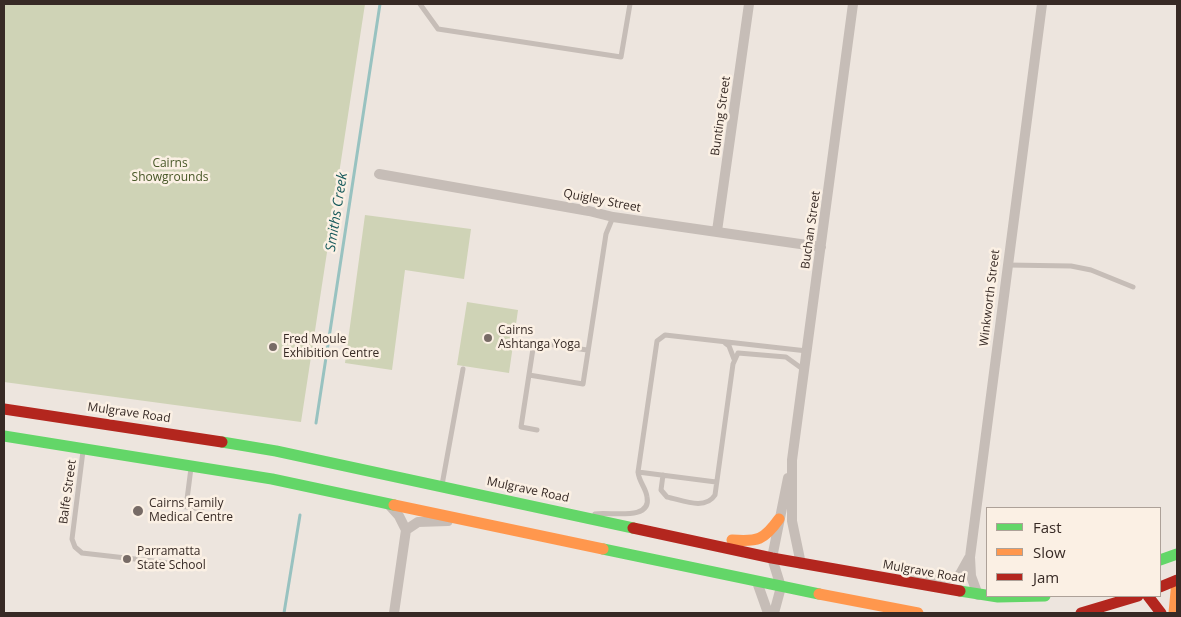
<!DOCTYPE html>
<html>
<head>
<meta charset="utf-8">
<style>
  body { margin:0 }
  #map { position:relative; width:1181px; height:617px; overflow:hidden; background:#ede5de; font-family:"Open Sans",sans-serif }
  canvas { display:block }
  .frame { position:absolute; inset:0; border:5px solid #372a25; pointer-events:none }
  .legend { position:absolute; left:986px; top:507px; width:175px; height:90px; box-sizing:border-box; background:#fbf0e4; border:1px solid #ada198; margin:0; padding:6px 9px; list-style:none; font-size:15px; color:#372a25 }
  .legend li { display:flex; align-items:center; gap:10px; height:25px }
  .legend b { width:25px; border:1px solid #ada198 }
</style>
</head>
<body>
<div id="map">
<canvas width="1181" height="617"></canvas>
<div class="frame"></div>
<ul class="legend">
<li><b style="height:6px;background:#63d668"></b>Fast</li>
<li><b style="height:6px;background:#ff974d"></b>Slow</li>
<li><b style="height:6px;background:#b3261e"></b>Jam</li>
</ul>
</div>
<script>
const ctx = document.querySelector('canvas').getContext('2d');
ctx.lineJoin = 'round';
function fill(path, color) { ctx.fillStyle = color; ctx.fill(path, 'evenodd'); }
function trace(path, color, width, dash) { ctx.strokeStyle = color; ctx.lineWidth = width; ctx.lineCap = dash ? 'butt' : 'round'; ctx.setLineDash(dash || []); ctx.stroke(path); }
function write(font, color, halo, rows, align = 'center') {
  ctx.font = font + ' "Open Sans",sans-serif'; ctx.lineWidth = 5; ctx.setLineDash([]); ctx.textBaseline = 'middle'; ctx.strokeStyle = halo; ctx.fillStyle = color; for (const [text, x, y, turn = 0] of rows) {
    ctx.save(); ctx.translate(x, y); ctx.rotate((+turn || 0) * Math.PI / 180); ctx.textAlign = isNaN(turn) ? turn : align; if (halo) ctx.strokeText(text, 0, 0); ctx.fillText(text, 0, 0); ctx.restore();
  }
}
const green = new Path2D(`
  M4,4H365L301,422L4,382Z
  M365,215L471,229L464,279L405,270L392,370L345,363Z
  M467,302L518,310L509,373L457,365Z`);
const stream = new Path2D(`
  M316,423L380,4
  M284,613L300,515`);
const lane = new Path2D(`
  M420,4L438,29L621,57L630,4
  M1007,265L1071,266L1091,270L1133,287
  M725,343L729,346L734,359
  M529,375L583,384L606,234L613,217
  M537,430L521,427L534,342L587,350
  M83,451L72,539L75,547L82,553L170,563
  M638,472L716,482
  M663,475L661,490L667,497C682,500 705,511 715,495L733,364L738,353L786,357L804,370
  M442,485L463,369
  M164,504L202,509
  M186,507L191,468
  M595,514C608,511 652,522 647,497C646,488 639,482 638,472L657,341L665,335L807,351`);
const street = new Path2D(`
  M379,174L589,211L613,217L821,247
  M717,231L749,4
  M390,506L399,516L406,530L394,613
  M406,530L418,522L448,521
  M801,564L792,521V460L853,4
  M912,580C928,576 946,580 959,576L969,558
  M757,582L768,613
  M978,595L971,576L970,557L1042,4
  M774,613L781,587L772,558L788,478`);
const fast = new Path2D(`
  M4,436L272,479L394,505
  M222,442L276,451L633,528
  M603,549L819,594
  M1160,560L1177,554
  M960,591L998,597L1045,596`);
const slow = new Path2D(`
  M394,505L603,549
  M732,540C758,542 764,540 779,519
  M819,594L918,613
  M1174,613L1177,581`);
const jam = new Path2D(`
  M4,409L222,442
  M633,528L772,558L960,591
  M1160,587L1177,580
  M1148,596L1161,613
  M1081,613L1138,596`);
const markers = [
  [488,338,5,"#776b66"],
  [273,347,5,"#776b66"],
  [138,511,6,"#776b66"],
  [127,559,5,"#776b66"]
];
const streetNames = [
  ["Bunting Street",721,116,-82],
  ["Quigley Street",602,201,11],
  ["Buchan Street",811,230,-82],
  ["Winkworth Street",990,298,-83],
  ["Mulgrave Road",129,413,8],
  ["Mulgrave Road",528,490,12],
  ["Balfe Street",68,492,-82],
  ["Mulgrave Road",924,572,10]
];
const parkNames = [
  ["Cairns",170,164],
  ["Showgrounds",170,178]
];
const poiNames = [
  ["Cairns",498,331],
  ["Ashtanga Yoga",498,345],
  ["Fred Moule",283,340],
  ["Exhibition Centre",283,354],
  ["Cairns Family",149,504],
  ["Medical Centre",149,518],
  ["Parramatta",137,552],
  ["State School",137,566]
];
const waterNames = [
  ["Smiths Creek",337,212,-81]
];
fill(green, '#cfd3b6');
trace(stream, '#98c2c0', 3);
trace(lane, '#c6bdb7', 5);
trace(street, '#c6bdb7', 10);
trace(fast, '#63d668', 11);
trace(slow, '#ff974d', 11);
trace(jam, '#b3261e', 11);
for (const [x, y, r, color] of markers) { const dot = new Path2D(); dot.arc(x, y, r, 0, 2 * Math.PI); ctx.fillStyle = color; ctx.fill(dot); trace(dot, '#fbf0e4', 2); }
write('12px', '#372a25', '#fbf0e4', streetNames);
write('12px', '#475727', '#fbf0e4', parkNames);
write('12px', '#372a25', '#fbf0e4', poiNames, 'left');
write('italic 14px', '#175a5c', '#fbf0e4', waterNames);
</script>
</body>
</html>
